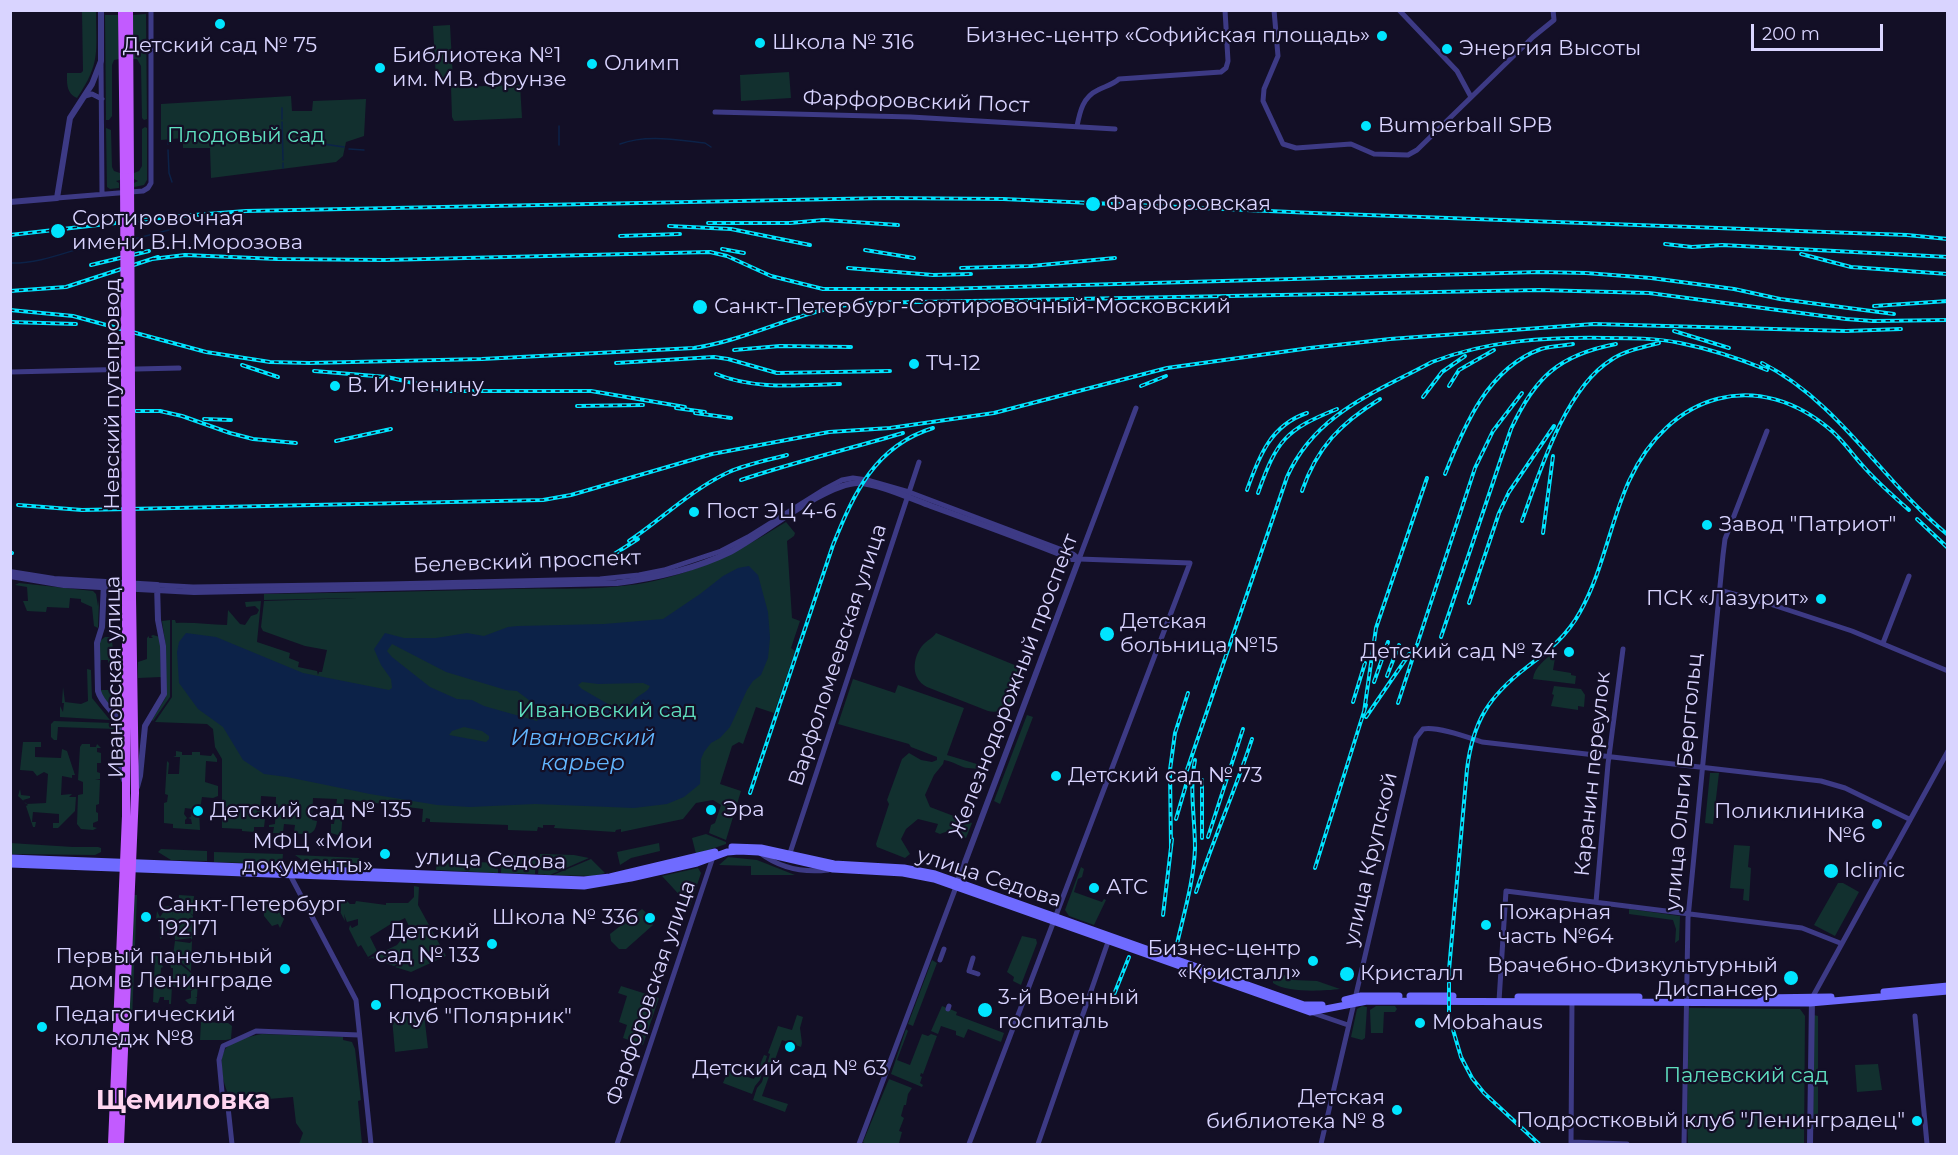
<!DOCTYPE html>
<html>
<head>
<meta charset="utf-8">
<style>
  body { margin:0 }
  #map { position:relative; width:1958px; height:1155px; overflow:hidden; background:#130f26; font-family:Montserrat,sans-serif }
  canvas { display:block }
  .frame { position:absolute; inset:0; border:12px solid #d9d4ff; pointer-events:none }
  .scale { position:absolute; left:1751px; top:24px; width:132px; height:27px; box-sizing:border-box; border:3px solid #d9d4ff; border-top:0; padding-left:8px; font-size:18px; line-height:21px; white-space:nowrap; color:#d9d4ff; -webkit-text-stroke:4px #130f26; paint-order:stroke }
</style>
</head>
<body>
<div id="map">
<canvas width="1958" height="1155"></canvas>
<div class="frame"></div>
<div class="scale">200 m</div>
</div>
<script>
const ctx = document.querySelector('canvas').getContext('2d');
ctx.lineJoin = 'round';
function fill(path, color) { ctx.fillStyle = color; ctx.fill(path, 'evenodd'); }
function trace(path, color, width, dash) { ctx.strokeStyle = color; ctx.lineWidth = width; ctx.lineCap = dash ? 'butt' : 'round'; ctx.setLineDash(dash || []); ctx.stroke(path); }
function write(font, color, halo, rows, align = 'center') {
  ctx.font = font + ' Montserrat,sans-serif'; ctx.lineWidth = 4.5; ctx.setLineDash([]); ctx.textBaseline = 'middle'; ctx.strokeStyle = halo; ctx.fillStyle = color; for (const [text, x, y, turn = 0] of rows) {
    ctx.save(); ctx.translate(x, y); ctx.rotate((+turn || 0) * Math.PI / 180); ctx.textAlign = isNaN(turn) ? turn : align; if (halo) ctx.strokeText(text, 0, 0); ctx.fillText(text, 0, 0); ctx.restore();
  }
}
const green = new Path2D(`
  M82,11H96C96,51 101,63 77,98C66,93 67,83 67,73H81L83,71Z
  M146,14L147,119L144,120L142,118L141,66L137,59H133V15Z
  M105,15H118L119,59L114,60L112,65V116L109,120H106V115Z
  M450,25L453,79L436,80L433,26Z
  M789,72L791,98L741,101L740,75Z
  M520,85L522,118L454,121L452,117L451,87Z
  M291,96L292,111H312L313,101L366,99L364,136L346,142L343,156L336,162L211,178L210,148H183V138L161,140V104Z
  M145,127L147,128V180L144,185L134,187V183L138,181L134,179V173L139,171L142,166V129Z
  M106,128L111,130L112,167L114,171L120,173V180L116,181L119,183V188L110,189L107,187Z
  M786,522L795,533L794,536L787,541L792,618L800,621L791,648L795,651L774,713L756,707L743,744L739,742L732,746L720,784L741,791L726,840L709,833L711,825L715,823L721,805L713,800L696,803L683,819L621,832V829L616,830L615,832L554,828L555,825H543V828L538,827L537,831L508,830V825L430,822V819L426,818L425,822H422L423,809L344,799L341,836L331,833V824H334L337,799L313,798L312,820L317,821C315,838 306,834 291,833L294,832L295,825L284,824L283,832L286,833H273L274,827H269V825L275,824L276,797L261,796L260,819H265L264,827H254V832L242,831V829L222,828V759L215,747L213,729L207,724L155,722L172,697V620H175L176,623C194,622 209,625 227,625L228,610L240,624L245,625L251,616L257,614L259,610L255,606L246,607L245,602L261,601L257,642L290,653L289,658L299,662L298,667L317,671L318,675L319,672H322L327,650L305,646L263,631L261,627L264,601L357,598L264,600V594C347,593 430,591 514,589C560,588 609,591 654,581C703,570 744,548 786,522Z
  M19,583L93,591L96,594L98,606L99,600L98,628L94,626L92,607L81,602V599L70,598L69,608L47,607L46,612L27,611L23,601H28L27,587L15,585Z
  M170,620V697L153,721L152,720L166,697V648L162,621Z
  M936,633L1017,666C1017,672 1020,678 1019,685C1017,701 1005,715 988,711L927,687C911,679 912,659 922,646C927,640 933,638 936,633Z
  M153,635L160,637L161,677L138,678V662L147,659V638L149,636V638H153L151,636Z
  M105,637H110L112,641L114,659L123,661L124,727L101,695L100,674L101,690H121V663H108V660H101L100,666V641Z
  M1554,652H1556L1553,670L1571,673V675L1576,676L1575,684L1533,679C1534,667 1546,659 1554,652Z
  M87,669L91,670L92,698L110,720L60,717V706L63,712L64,703H62L63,687L65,702L81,704L88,701Z
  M853,679L895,693L898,685L964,708L947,755L990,768L989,770C982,769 976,769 968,768C962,768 953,761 944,760L943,764L934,775L925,795L930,807L972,823L966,838L948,831L940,834L935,832L938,824L918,819L906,829L901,839L910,854L905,858L877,847L876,844L889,804L887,800L902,759L909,753L921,760L932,762L937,760V757L911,747L909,744L838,724Z
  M1554,686L1581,689L1585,695L1584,707L1578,706V710L1551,706L1554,695L1552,694Z
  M1027,715L1033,717L1000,804L994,801Z
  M54,721L112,723L116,729L58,727L57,740H54L51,737V724Z
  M23,742H41V747H35V757L61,758L62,749L67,751L75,775H72V778L62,776L61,795L72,794L69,797H76L75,811L58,828H53V823H59V814L33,812L32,822H36L35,827H33L26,806L28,805L18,796L20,789L21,795L30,796V798L23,800L26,804L46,803L48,774L44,772L37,776L33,771L20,770Z
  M82,744H90V747H96L97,744L101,748H97V752L101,753V763H97V772L100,773V779H95L100,780L99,804L96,805V812L98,813V821L93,823V827L97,828L93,830L81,829L77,824L78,795L83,794V782L78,780L80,747Z
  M176,751L182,752V755H192V752H200V755L211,756L213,753L217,759V762L206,761L205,782L218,786V796L213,798L202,797L200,810L185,808L184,814L187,818L185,820V824H192L191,819L188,818L191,817L192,811H199L200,830L173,828V824L164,823V803L167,802L168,795L165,794L167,761L169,763L168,774H179L180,757H173L176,756Z
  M1710,773H1719L1713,824L1705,823Z
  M706,834L726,842V844L696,854L692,838Z
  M10,843L73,847H98L101,848V852L95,855L11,854Z
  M659,843L660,851L631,858L620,865L617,852Z
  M1734,845L1750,846L1748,867L1751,868L1749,901L1743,900L1744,889L1730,888Z
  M161,849L207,851V861L171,860L158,852Z
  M214,852L283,854L282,864L214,862Z
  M540,854L574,855L589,858L550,875L538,874Z
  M295,855L359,858L358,867L309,865Z
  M502,855L536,856L535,874L501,873Z
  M728,857L757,860L795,875H751V866L719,865Z
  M591,859L605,873L594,876L553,875Z
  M437,860L498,863V873L436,870Z
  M1081,867L1084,869L1082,877L1078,879L1074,892L1102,902L1104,899L1106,900L1094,925L1069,916L1065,910Z
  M698,868L701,873L689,909L685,901L662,876Z
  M1838,883H1843L1859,892L1835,936L1814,925Z
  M414,886L419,887L418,905L446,956L411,972L395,967L408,962L406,957L402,959L403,961L394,966L372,958L368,959L397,945L407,932L411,930L405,918L395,923L394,922L370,937L377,951L368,957L361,945L358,947L349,929L350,925L352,928L358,925V919L347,922L344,914L345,921L337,906V903L342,900L343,903V899H345L350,904H355L356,901L386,905V903H408L414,897Z
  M134,895H137L132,1020H129Z
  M179,895L194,896L193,915L190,913L193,916L192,940L191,938L175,940L174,928L160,939L159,921L156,919L157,911L160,917L164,911L160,907L172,906V915L173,906H178Z
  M263,898L272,899L277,908L275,910L277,914L279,912L284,919L280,928L278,924L272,926L264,916Z
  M642,909L652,918L653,925L626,949H619L611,941L610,934Z
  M1629,909L1680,916L1679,940L1675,943L1676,929L1673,920L1629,914Z
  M1022,936L1036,939L1037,943L1021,985L1013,981L1014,977L1007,972Z
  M175,941L190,943L192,941L191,971L173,955Z
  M157,955L163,967L161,968L160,985L172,986L171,1004H169V1000H164V997H160L158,1003L153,1002L155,956Z
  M169,957H172L192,974L198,982L197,997L195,998H197L196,1004H189L185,1000L191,998V991L194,989L191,990L177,989L173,985V968H171Z
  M932,960L937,963L913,1026L908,1024Z
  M1284,975L1293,980L1317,981L1340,989C1323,991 1287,993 1273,983V979Z
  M621,986L659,998L643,1045L623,1038L627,1025L619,1022L627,996L618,993Z
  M942,1006L957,1012L956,1015L1004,1033L1001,1042L968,1029L964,1038L956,1035V1031L941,1026L938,1034L931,1031Z
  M1362,1006L1367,1007L1365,1038L1362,1040L1351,1037L1357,1009Z
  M1376,1006H1395L1397,1009L1395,1012H1384L1383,1033H1371L1370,1010Z
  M1689,1008L1800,1009L1805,1016L1804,1144L1688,1143L1687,1112Z
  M424,1014L428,1048L395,1052L392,1018Z
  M797,1015L803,1017L800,1028L802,1043L801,1047L782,1040L762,1096L788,1104L785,1112L753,1100L757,1088L762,1082L770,1054L768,1053L778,1026L792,1030Z
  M1814,1015L1818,1016V1129H1813Z
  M201,1022L228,1023L232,1026L231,1039L226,1040H200Z
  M906,1029L908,1031L897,1060L910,1065L922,1034L928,1036L931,1034L937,1036L923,1074L921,1073L920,1076L922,1077L920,1083L923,1085L922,1087L891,1074Z
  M262,1034L343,1037V1040L352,1042L355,1049L361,1100L358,1101L362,1144H299L303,1133L296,1123L293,1097L268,1099L259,1103L253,1101L233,1103C226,1093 215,1061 226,1048C233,1040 251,1036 262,1034Z
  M764,1055L767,1056L760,1080L755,1086L752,1094L723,1083L728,1071L754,1079Z
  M1878,1064L1882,1090L1857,1092L1855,1065Z
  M889,1079L912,1088L908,1094L906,1105H904L901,1116L904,1118L899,1131L902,1132L899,1143L901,1144H866L863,1142Z`);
const water = new Path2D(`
  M749,566L758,575L768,612L770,638L768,658L761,675L753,681L747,690L730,727L720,738L711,743L704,752L701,759L700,784L684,797L667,804L634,808L535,804L470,807L437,805L370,794L287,777L264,774L243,760L223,727L198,709L179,683L177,652L179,642L186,633L216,637L303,673L389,690L392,688L391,679L381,665L374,649L385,633L404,638H436L467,633L484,636L508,627L518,626L604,624L663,619L700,594L723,576L738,568ZM392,644L446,672L506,690L517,691L538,707L542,714L537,721L484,706L472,700L457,699L430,687L392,657L387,651ZM582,682L598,684L643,683L650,686C646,695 635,694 630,707L620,711L582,689L578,685ZM464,727L482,731L489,736V739L486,742L449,735L452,731Z`);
const stream = new Path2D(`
  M282,108V119
  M282,122L283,160
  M559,126V145
  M317,143L344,147
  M168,144V127
  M620,144C647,134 677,140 705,143L711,147
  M349,149L364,150
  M168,150L169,173L172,182
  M283,163V168
  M134,239L169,230
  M10,263C49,264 82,243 120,240`);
const minor = new Path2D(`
  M1274,10L1278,56L1264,89L1263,101L1283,144L1296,148L1351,144L1374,154L1408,155L1417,150L1533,37L1554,20L1553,10
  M1399,10L1457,71L1471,97
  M101,61L102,194
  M85,96L92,94L102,99
  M715,112L911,117L1115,129
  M1077,126C1080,111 1083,97 1098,90C1106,86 1112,85 1119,79L1221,72L1226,68L1228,61L1225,10
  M57,198L143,191L148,188L151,183V10
  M10,372L179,368
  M1079,559L1136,408
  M157,585L193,587L389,584L600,579L639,575L664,570L721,551L748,537L823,490L842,480L853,478L867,480L909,492L1073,554L1079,559L1190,563L969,1144
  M1719,590L1770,604L1852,631L1948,671
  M1883,643L1909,576
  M760,853C780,868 803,873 828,870
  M789,856L919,462
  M289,873L356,1000L371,1144
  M1596,902L1608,764L1623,649
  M973,958L969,971L978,974
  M940,960L944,949
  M1812,998L1948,751
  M1499,1001L1506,891L1802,928L1840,943
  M948,1009L949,1006
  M1310,1012L1348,1025
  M1915,1016L1927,1144
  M1572,1142L1627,1144
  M232,1144L228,1107L222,1092L219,1060L223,1046L256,1031L359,1035
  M617,1144L714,854
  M859,1144L956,887
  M1038,1144L1109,939
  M1321,1144L1416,738L1423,729C1437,726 1467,737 1482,742L1821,781L1845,788L1909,819
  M1571,1144L1572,999
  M1684,1144L1688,918L1723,555L1725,539L1767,431`);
const tertiary = new Path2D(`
  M10,202L57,198L70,118L92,84L101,61V10
  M10,572L54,579L157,585L158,620L163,646L164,694L145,726L140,776L137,787
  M10,576L64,585L194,592L617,583C656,578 695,569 730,552C761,536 826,483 858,483C877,483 912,499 931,506C978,523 1025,540 1072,559H1079L956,886
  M104,583L102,627L97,643L98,691C102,706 118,713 121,728C125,745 117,763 124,780
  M1810,1144L1812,998`);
const secondary = new Path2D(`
  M732,847L761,848L834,864L904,868L935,874L1304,1005H1322
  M10,858L584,880L610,877L715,852
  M10,864L584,886L631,878L697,863L727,852L739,851L759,852L833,869L903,873L934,879L1310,1012L1367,1001L1810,1003L1948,991
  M1884,992L1948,986
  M1410,996H1453
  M1518,997H1639
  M1761,998L1831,997
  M1345,1000L1361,996H1399`);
const primary = new Path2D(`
  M122,10L124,177
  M129,10L130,177
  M112,1144L126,816V597
  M120,1144L135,793L132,597`);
const rail = new Path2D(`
  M708,223H790L824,220L898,225
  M669,226L731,229L810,245
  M10,235L168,217L246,211L886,198L1003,199L1313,213L1907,235L1948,239
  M620,236L680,234
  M1665,244L1692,247L1722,245L1948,257
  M722,249L744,253
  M865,250L914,258
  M1801,254L1851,267L1948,274
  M152,259L185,255L277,259L385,260L710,252L727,256L771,276L823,289H941L1539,272L1586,273L1651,278L1734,289L1780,299L1894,314
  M91,265L149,251
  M848,268L933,275L971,274
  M961,268L1031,266L1115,258
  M10,291L66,287L158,257
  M1874,306L1948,301
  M10,310L73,316L206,352L270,362L309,363L482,359L694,348C754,339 806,306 867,303L1539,290L1649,293L1846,319L1873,321L1948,320
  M10,322L76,324
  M1674,331L1729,348
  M734,350L780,346L851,347
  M616,363L714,357L728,359L777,373L890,371
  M1762,363C1839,402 1882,481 1948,535
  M242,365L278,377
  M314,371L387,377L449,391H591L685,407
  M716,374C755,390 798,385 840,384
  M1141,386L1166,376
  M1449,386L1459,370L1494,350
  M1423,397L1442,372L1465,356
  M577,406L643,405
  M676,408L705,412
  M136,411H160L182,416L230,433L253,439L296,443
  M695,413L731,418
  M204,419L231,420
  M336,441L391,429
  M1445,474C1464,426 1488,368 1541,349C1551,346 1562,346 1573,344
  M741,480C794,462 849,449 903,433
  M1247,490C1259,456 1271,425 1307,413
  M1302,491C1317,447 1341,423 1380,399
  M1258,493C1277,440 1285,430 1337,409
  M18,505L82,510L543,500L571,495L712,454L829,432L890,428L994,413L1167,368L1310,348L1390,339L1594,324L1846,331L1901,329
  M1917,519L1948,548
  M1522,521C1540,471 1565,389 1611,360C1624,351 1643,347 1659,343
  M1543,533L1553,456
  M629,541C662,519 692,489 729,472C747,464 768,460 787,455
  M10,552L12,553
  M608,558L638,539
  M1469,603L1499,513L1509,492L1554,426
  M1441,637L1511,429C1535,377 1559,355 1616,344
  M1387,676L1399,645
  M1374,682L1388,642
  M1353,702L1365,663
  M1398,703L1475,468L1493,431L1522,393
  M1364,712L1376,628L1427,478
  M1366,717L1410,653
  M1187,770L1287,477C1315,414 1374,393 1432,362C1489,340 1547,337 1607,338C1631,338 1656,338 1680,343C1710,349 1738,358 1767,370
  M750,793L833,545C854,493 875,446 933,428
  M1176,819L1188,778
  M1208,837L1243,729
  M1202,838V780
  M1171,848L1170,770L1175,733L1188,693
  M1315,868L1366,705
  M1196,892C1213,840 1235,791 1252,739
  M1163,915L1172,839
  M1177,944C1184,913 1194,880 1195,848C1195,818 1189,790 1195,760
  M1111,1002L1129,957
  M1539,1144L1484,1093L1472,1078L1461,1057L1449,1016V970L1467,769C1473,721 1489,696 1527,667C1548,651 1567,636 1580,612C1603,571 1610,523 1629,481C1669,393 1758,366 1833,432C1844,442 1853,455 1863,466C1877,482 1893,496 1909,510`);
const primaryBridge = new Path2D(`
  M124,177L126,597
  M130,177L132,597`);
const markers = [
  [220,24,6,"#00e5ff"],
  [1382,36,6,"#00e5ff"],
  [760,43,6,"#00e5ff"],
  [1447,49,6,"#00e5ff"],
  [592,64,6,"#00e5ff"],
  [380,68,6,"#00e5ff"],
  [1366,126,6,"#00e5ff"],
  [1093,204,8,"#00e5ff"],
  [58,231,8,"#00e5ff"],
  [700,307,8,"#00e5ff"],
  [914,364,6,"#00e5ff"],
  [335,386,6,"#00e5ff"],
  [694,512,6,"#00e5ff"],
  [1707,525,6,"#00e5ff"],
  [1821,599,6,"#00e5ff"],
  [1107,634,8,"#00e5ff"],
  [1569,652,6,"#00e5ff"],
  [1056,776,6,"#00e5ff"],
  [711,810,6,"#00e5ff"],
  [198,811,6,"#00e5ff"],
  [1877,824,6,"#00e5ff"],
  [385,854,6,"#00e5ff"],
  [1831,871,8,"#00e5ff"],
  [1094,888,6,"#00e5ff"],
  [146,917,6,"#00e5ff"],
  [650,918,6,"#00e5ff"],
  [1486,925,6,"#00e5ff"],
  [492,944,6,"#00e5ff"],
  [1313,961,6,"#00e5ff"],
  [285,969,6,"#00e5ff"],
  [1347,974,8,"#00e5ff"],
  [1791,978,8,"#00e5ff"],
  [376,1005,6,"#00e5ff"],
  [985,1010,8,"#00e5ff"],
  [1420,1023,6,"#00e5ff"],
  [42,1027,6,"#00e5ff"],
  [790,1047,6,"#00e5ff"],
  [1397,1110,6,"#00e5ff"],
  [1917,1121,6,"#00e5ff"]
];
const poiNames = [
  ["Бизнес-центр «Софийская площадь»",1370,36,"right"],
  ["Школа № 316",772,43],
  ["Детский сад № 75",220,46,"center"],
  ["Энергия Высоты",1459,49],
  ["Библиотека №1",392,56],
  ["им. М.В. Фрунзе",392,80],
  ["Олимп",604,64],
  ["Bumperball SPB",1378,126],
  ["Фарфоровская",1106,204],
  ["Сортировочная",72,219],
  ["имени В.Н.Морозова",72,243],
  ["Санкт-Петербург-Сортировочный-Московский",714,307],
  ["ТЧ-12",926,364],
  ["В. И. Ленину",347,386],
  ["Пост ЭЦ 4-6",706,512],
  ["Завод \"Патриот\"",1719,525],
  ["ПСК «Лазурит»",1809,599,"right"],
  ["Детская",1120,622],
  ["больница №15",1120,646],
  ["Детский сад № 34",1557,652,"right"],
  ["Детский сад № 73",1068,776],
  ["Эра",723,810],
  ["Детский сад № 135",210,811],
  ["Поликлиника",1865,812,"right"],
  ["№6",1865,836,"right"],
  ["МФЦ «Мои",373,842,"right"],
  ["документы»",373,866,"right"],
  ["Iclinic",1844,871],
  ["АТС",1106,888],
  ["Санкт-Петербург",158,905],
  ["192171",158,929],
  ["Пожарная",1498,913],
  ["часть №64",1498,937],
  ["Школа № 336",638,918,"right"],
  ["Детский",480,932,"right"],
  ["сад № 133",480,956,"right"],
  ["Бизнес-центр",1301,949,"right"],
  ["«Кристалл»",1301,973,"right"],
  ["Первый панельный",273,957,"right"],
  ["дом в Ленинграде",273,981,"right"],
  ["Врачебно-Физкультурный",1778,966,"right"],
  ["Диспансер",1778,990,"right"],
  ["Кристалл",1360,974],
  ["Подростковый",388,993],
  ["клуб \"Полярник\"",388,1017],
  ["3-й Военный",998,998],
  ["госпиталь",998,1022],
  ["Педагогический",54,1015],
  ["колледж №8",54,1039],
  ["Mobahaus",1432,1023],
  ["Детский сад № 63",790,1069,"center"],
  ["Детская",1385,1098,"right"],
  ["библиотека № 8",1385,1122,"right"],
  ["Подростковый клуб \"Ленинградец\"",1905,1121,"right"]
];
const streetNames = [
  ["Фарфоровский Пост",916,102,2],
  ["Невский путепровод",113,394,-90],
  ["Белевский проспект",527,562,-2],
  ["Варфоломеевская улица",838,655,-72],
  ["Ивановская улица",115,677,-91],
  ["Железнодорожный проспект",1014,686,-69],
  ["Каранин переулок",1593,774,-84],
  ["улица Ольги Берггольц",1684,782,-85],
  ["улица Крупской",1371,859,-77],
  ["улица Седова",491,860,2],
  ["улица Седова",989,878,18],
  ["Фарфоровская улица",651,993,-71]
];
const parkNames = [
  ["Плодовый сад",246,136],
  ["Ивановский сад",607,711],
  ["Палевский сад",1746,1076]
];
const waterNames = [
  ["Ивановский",583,739],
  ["карьер",583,764]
];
const districtNames = [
  ["Щемиловка",183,1101]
];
fill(green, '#12302f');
fill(water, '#0c2248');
trace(stream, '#0c2248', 1.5);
trace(minor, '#3d3a85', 5);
trace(tertiary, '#3d3a85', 6);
trace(secondary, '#6f6bff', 7);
trace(primary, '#c25bff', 8);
trace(rail, '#00e5ff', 4);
trace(rail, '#130f26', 1.5, [4.5]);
trace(primaryBridge, '#c25bff', 8);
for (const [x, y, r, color] of markers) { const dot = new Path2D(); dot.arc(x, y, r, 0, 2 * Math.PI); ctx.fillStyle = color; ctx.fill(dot); trace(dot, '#130f26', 2); }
write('21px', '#d9d4ff', '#130f26', poiNames, 'left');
write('21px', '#d9d4ff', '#130f26', streetNames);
write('21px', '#5fe0c0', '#130f26', parkNames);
write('italic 22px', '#62b6ff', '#130f26', waterNames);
write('bold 27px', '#ffd6f0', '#130f26', districtNames);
</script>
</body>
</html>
